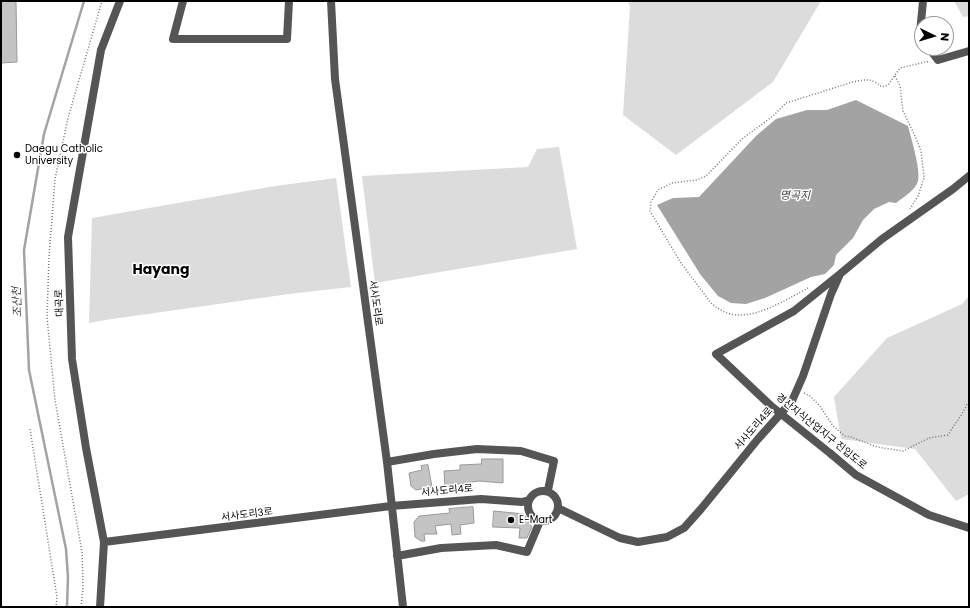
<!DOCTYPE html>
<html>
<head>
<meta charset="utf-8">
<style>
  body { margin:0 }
  #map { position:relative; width:970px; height:608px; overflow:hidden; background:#fff; font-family:Poppins,sans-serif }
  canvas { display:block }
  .frame { position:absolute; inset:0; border:2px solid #000; pointer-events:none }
  .north { position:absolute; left:914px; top:16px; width:40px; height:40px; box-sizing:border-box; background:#fff; border:1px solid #999; border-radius:50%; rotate:95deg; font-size:11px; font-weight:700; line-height:16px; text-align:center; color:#000 }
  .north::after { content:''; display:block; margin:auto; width:14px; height:18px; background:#000; clip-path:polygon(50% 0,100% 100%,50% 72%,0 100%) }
</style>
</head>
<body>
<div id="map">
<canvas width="970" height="608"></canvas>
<div class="frame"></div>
<div class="north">N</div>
</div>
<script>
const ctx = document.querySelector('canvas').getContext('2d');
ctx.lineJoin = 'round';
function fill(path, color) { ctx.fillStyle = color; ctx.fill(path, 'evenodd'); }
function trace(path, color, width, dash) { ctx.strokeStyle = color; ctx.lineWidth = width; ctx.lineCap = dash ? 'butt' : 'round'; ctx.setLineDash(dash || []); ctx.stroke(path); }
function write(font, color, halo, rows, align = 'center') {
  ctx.font = font + ' Poppins,"Noto Sans KR",sans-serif'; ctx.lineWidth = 3; ctx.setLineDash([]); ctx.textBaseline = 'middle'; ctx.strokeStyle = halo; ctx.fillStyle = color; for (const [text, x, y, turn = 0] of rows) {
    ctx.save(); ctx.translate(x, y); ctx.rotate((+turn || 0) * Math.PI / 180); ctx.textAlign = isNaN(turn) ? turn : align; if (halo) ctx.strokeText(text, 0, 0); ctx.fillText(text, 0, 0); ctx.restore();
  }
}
const green = new Path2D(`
  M628,1H821L773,82L676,155L623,115L630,7Z
  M954,1H969V16L963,17Z
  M559,147L577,249L375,283L362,176L528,167L537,149Z
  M336,178L351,287L289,294L105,320L89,323L92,218L275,186Z
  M969,296V494L956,501L915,449L841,439L834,397L887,338L962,304Z`);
const water = new Path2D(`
  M856,100L908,126C911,138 921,170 918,181C916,190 902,198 896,203L889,202L874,209L863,220L853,238L836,255L834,265L825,274L811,277L765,298L746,304L731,303L718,296L700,274L657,205L673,198L699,197L756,136L776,119L807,110H827Z`);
const stream = new Path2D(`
  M67,607L68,577L66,549L29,370L24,250L44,134L84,1`);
const building = new Path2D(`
  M2,1H16L17,62L1,63Z
  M482,459H503V483L479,481L445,486L444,471L460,470V465L481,464Z
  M428,465L432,487L416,490L411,486L409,473L422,470L421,466Z
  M473,507L474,523L460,525L461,534L452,535L451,524L435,526L437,534H424L425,541H421L415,537L414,522L419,516L450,513L449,509Z
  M494,511L524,514L532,527L527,538H519L520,528L493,527Z`);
const path = new Path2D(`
  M895,76L900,86L903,111L916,138L921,151L924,178L918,196L910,209
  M808,288C790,298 760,316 739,315C728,315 719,310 711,303L681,263L650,211L651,202L658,190L672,183L697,180L706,176L742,139L773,116L786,103L853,82C867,79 871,78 882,87L888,85L900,68L930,61
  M804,393L810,396L820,406L833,426L845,436L851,437L877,447L903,451L929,438L948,435C954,424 963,415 967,404L969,403
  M30,429L57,597L56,607
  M81,607L83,588L82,552L55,400L47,317L49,257L55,179L68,118L102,1`);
const minor = new Path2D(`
  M183,1L173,39H287L289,1
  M331,1L335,79L387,462L403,607
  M922,37L920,33L923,1
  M929,48L938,60L969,51
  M840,274L882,239L953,189L969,176
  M831,454L856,475L929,515L969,528
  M387,462L434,454L477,449L521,451L554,461L548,490
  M528 506a15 15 0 1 1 30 0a15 15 0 1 1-30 0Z
  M558,508L620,538L638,542L667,537L684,528L701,509L758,439L792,401L803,376L831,294L840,274L794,311L716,354L770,405
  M104,542L391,506L481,499L522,502L529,500
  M397,556L441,548L496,545L527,552L540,521
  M100,607L104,542L86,448L72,359L68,237L101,50L120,1`);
const minorBridge = new Path2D(`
  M770,405L831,454`);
const markers = [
  [17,155,4,"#000"],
  [511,520,4,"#000"]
];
const poiNames = [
  ["Daegu Catholic",25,149],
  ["University",25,161],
  ["E-Mart",519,520]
];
const streetNames = [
  ["대곡로",60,303,-92],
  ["서사도리로",375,303,82],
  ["서사도리4로",754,429,-49],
  ["경산지식산업지구 진입도로",821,432,39],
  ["서사도리4로",447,491,-5],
  ["서사도리3로",247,515,-7]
];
const waterNames = [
  ["명곡지",795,196],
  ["조산천",18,302,-92]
];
const districtNames = [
  ["Hayang",161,270]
];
fill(green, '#dcdcdc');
fill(water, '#a3a3a3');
trace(stream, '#a3a3a3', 2.5);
fill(building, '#c4c4c4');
trace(building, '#999', 1);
trace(path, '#777', 1.5, [1, 2]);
trace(minor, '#555', 8);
trace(minorBridge, '#555', 8);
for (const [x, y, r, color] of markers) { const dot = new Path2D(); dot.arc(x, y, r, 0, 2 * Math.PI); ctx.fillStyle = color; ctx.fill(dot); trace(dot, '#fff', 1.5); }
write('10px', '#000', '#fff', poiNames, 'left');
write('10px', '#000', '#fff', streetNames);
write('italic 11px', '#444', '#fff', waterNames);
write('bold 14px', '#000', '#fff', districtNames);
</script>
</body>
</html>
